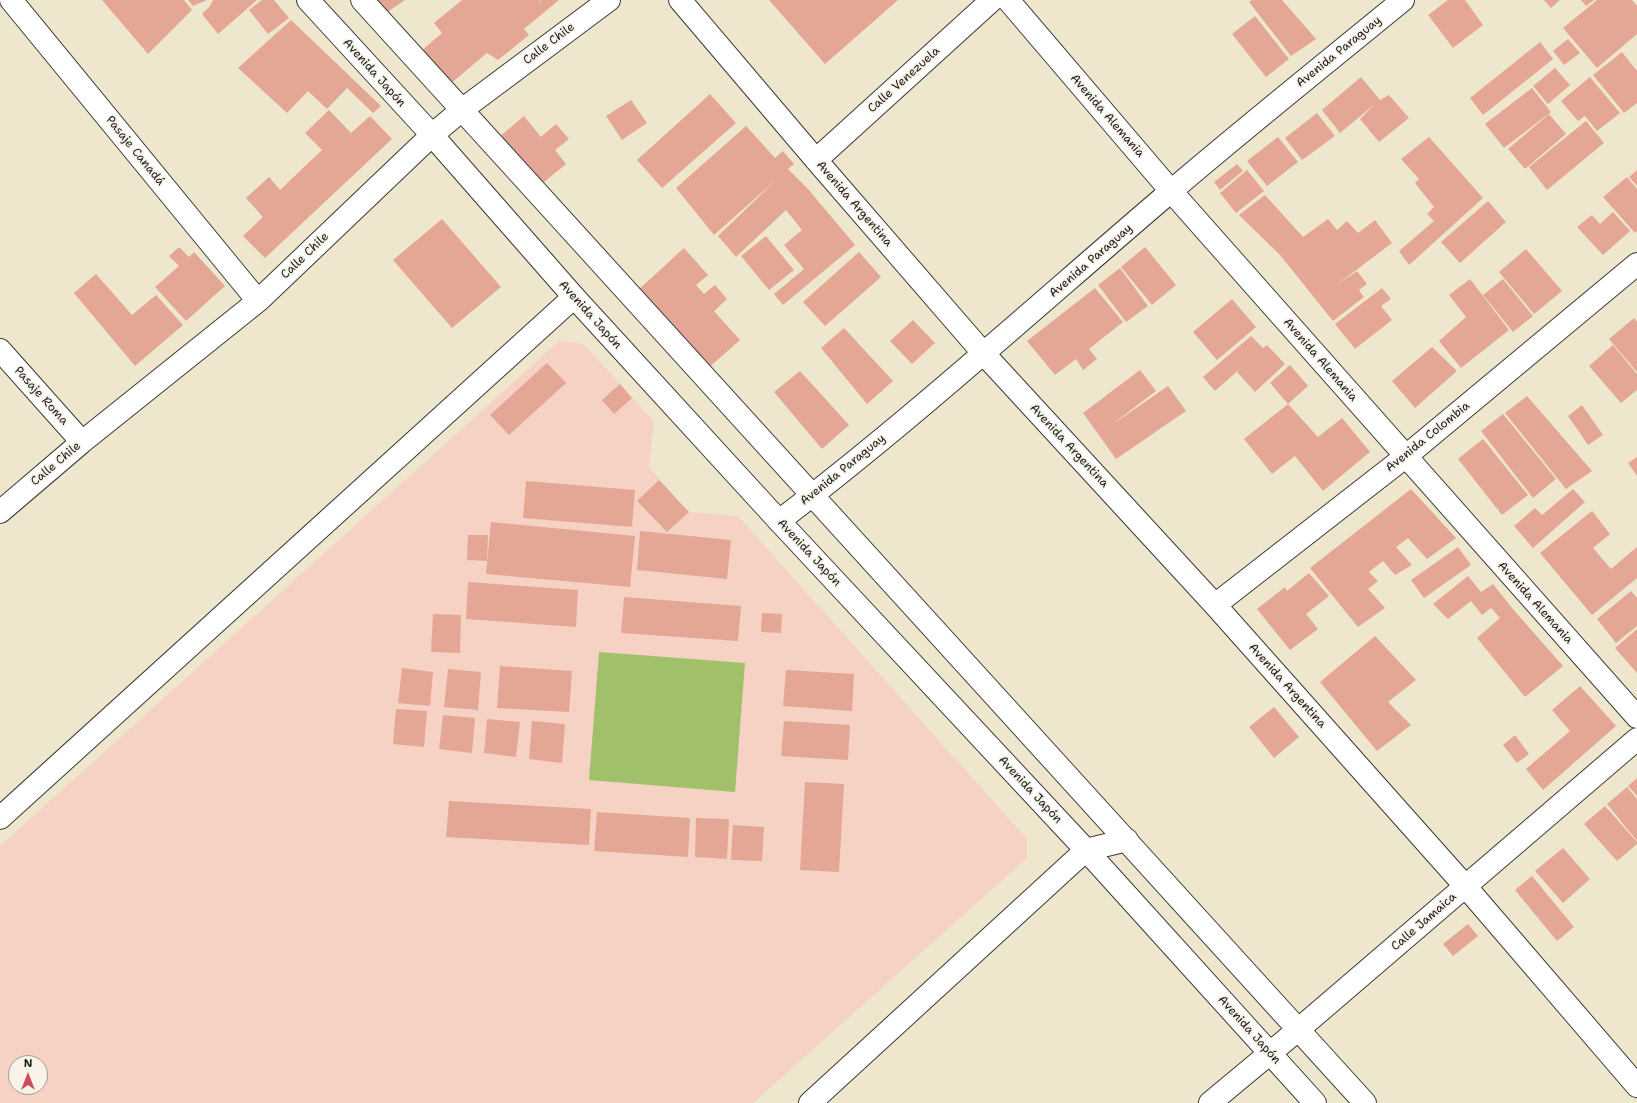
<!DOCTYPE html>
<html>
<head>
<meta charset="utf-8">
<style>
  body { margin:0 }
  #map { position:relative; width:1637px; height:1103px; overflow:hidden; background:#eee7cd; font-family:"Shantell Sans",sans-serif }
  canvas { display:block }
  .north { position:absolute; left:8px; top:1055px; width:40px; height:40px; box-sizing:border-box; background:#f7f3e8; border:1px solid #9f9d96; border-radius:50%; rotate:0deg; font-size:11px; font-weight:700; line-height:16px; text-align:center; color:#1c1c1c }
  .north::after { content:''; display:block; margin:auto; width:14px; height:18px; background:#d1495b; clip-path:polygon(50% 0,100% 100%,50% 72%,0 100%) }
</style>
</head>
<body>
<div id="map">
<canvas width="1637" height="1103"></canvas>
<div class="north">N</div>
</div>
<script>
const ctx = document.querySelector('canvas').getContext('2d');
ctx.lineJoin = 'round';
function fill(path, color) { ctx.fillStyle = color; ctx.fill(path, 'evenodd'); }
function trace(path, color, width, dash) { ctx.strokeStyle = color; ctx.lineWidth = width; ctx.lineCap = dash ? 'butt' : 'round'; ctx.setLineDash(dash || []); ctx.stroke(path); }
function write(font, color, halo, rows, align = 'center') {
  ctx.font = font + ' "Shantell Sans",sans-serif'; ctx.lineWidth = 3.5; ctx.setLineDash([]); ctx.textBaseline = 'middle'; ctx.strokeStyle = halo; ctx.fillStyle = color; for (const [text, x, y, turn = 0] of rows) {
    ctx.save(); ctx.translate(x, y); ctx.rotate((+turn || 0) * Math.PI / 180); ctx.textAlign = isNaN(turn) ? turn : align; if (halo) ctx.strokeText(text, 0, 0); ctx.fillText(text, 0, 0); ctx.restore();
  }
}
const built = new Path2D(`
  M559,341L584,344L654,422L649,467L688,512L738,516L1027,839V858L753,1103H0V846ZM16,1063H40V1087H16Z`);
const green = new Path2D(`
  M599,652L745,663L735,792L589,780Z`);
const building = new Path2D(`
  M102,0H184L192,10L148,54Z
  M188,0H207L193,6Z
  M213,0H257L218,34L202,14L210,6Z
  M262,0H274L289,18L268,34L249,10Z
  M370,0H405L383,15Z
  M462,0H538L542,5L539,0H559L524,29L529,35L498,60L487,53L449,85L421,51L442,33L434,23Z
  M769,0H898L825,64Z
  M1252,0H1282L1316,39L1291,56L1249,2Z
  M1448,0H1465L1483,25L1453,48L1428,15Z
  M1544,0H1560L1551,8Z
  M1581,0H1594L1586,6Z
  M1597,0H1632L1637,6V34L1597,68L1563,28Z
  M1255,16L1289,59L1266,77L1232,34Z
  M291,20L381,106L373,113L347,88L327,109L308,91L287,113L238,68Z
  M1568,39L1580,53L1564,65L1553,51Z
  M1540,42L1553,59L1483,115L1470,98Z
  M1622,52L1637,71V103L1624,113L1593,75Z
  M1555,68L1570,85L1548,104L1533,86Z
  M1361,77L1380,100L1389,95L1409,118L1379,142L1360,119L1375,104L1340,133L1322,110Z
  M1590,77L1620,113L1597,131L1585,116L1578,121L1561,101Z
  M1532,88L1551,112L1504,148L1485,124Z
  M710,94L736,123L662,188L637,160Z
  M631,100L647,123L622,140L606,116Z
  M329,110L351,133L370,116L392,139L265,258L243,236L263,217L246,198L269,177L280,190L322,150L305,133Z
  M1317,113L1335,136L1302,160L1285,138Z
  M1549,114L1566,134L1525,169L1508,149Z
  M524,116L541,137L556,124L569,139L555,150L566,164L538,187L498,138Z
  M1586,121L1604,143L1547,190L1529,167Z
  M746,126L775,158L783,151L794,164L788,169L808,189L855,245L783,305L774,294L804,269L784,245L802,230L786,210L736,257L718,236L776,180L714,235L676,188Z
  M1278,137L1298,162L1267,186L1247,161Z
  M1429,137L1483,198L1409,265L1399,251L1434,221L1427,214L1434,207L1415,183L1419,179L1401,159Z
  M1237,164L1243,171L1220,190L1214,182Z
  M1247,170L1264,191L1236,213L1220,193Z
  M1637,170V186L1629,177Z
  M1627,177L1637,189V231L1635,233L1603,197Z
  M1265,195L1303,237L1328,219L1337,230L1347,221L1358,233L1375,220L1392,243L1335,286L1357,271L1367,284L1359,290L1364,297L1333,321L1280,255L1239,215Z
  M1488,201L1506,222L1460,263L1441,242Z
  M1613,212L1630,231L1603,255L1577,227L1592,215L1600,224Z
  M442,219L501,287L452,328L393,260Z
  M766,236L794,270L769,290L741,256Z
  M179,247L189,257L194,252L225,286L186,321L155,287L179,266L169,256Z
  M1145,247L1176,285L1152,305L1121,267Z
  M684,248L708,275L696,285L704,294L715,285L727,299L714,311L740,340L705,371L636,292Z
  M1526,249L1562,291L1534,314L1499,272Z
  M859,252L881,277L825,326L803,302Z
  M1120,268L1148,306L1126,322L1098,285Z
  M96,274L132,315L156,295L183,325L135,366L74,293Z
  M1470,279L1509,330L1461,368L1439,341L1466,317L1449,295Z
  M1503,279L1533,316L1513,332L1483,295Z
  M1095,288L1123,322L1089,349L1097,359L1083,370L1076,359L1055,375L1027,341Z
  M1382,288L1391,299L1381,306L1392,320L1355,349L1335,324Z
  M1232,299L1256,327L1217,360L1193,332Z
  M1634,318L1637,322V372L1609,339Z
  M913,320L935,343L912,364L890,341Z
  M844,328L893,381L867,404L821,348Z
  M1251,336L1263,348L1267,345L1285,364L1255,392L1237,372L1243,366L1215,391L1203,377Z
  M1613,345L1637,374V390L1621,403L1589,366Z
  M1432,347L1457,371L1415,408L1392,381Z
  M547,363L566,383L509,435L490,415Z
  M1290,365L1308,386L1288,404L1318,437L1342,418L1370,452L1323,491L1295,456L1272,474L1244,439L1288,404L1270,383Z
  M1140,370L1156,391L1110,426L1168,386L1186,411L1116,459L1083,413Z
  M800,371L849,425L822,449L774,392Z
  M620,384L632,398L614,414L602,400Z
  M1527,396L1592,471L1566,489L1505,413Z
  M1582,405L1603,435L1588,445L1568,416Z
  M1503,414L1556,479L1533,498L1481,431Z
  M1483,439L1528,495L1502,515L1458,459Z
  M1637,457V476L1628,463Z
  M659,480L689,512L667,532L637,501Z
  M526,481L635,490L632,527L523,518Z
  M1411,489L1456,538L1427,559L1408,538L1396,547L1412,565L1395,575L1383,561L1369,572L1378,581L1368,589L1385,608L1358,627L1310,568Z
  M1573,489L1585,502L1533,548L1514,526L1535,508L1542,515Z
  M1592,511L1610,534L1593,548L1611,569L1637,547V578L1592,615L1540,553Z
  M491,522L635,536L630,587L486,574Z
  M640,531L731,540L727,579L637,570Z
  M468,535H488L487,561L467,560Z
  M1458,547L1471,565L1424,598L1411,580Z
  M1309,573L1329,596L1306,614L1318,629L1290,650L1257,609L1285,587L1287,591Z
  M1468,576L1481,592L1493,584L1512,608L1563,666L1525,697L1477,638L1500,618L1491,608L1482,615L1471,601L1448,619L1433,604Z
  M468,582L578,590L576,627L466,619Z
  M1631,591L1637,598V626L1616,643L1597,619Z
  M624,597L741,606L738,641L621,633Z
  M762,613L782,614L781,633L761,632Z
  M433,614L461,615L460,653L431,652Z
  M1637,629V673L1615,648Z
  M1375,636L1416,680L1388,702L1411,725L1377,751L1320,682Z
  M500,666L572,671L569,712L497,708Z
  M402,668L433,672L430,706L398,703Z
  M448,669L481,672L478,710L444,707Z
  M786,670L854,674L852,711L783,706Z
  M1580,686L1616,726L1543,790L1526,769L1570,731L1552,710Z
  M1274,707L1299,737L1274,758L1249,727Z
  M396,709L427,711L424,747L393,744Z
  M443,715L475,718L472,753L439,749Z
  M487,719L520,722L516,757L484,753Z
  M532,721L565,724L562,763L529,759Z
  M784,721L850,725L848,760L781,756Z
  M1515,735L1529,754L1517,763L1503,745Z
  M1637,778V796L1628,786Z
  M805,782L844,784L839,872L800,870Z
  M1627,787L1637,799V841L1607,804Z
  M449,801L591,809L589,845L446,837Z
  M1605,806L1637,842V844L1617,861L1584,824Z
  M597,812L690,818L688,857L594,851Z
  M696,818L729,819L727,859L695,857Z
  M733,825L764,827L762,861L731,860Z
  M1563,848L1590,879L1563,903L1535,871Z
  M1532,876L1574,927L1557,941L1515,890Z
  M1468,924L1478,936L1453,956L1443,944Z`);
const minor = new Path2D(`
  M11,0L258,301
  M680,0L816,160L984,354L1215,605L1466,887L1637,1086
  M1008,0L1171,191L1637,717
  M816,160L992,0
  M0,350L82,442
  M0,512L82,442L258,301L432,135L463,109L609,0
  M779,521C914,418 1040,303 1170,192C1246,127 1325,64 1403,0
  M1215,605L1405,457L1637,264
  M0,818L574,297
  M810,1103L1086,850L1127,840
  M1210,1103L1299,1029L1637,739`);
const tertiary = new Path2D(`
  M308,0L432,135L574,297L779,521L1086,850L1315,1103
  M362,0L1365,1103`);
const streetNames = [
  ["Calle Chile",549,44,-37],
  ["Avenida Paraguay",1339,52,-39],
  ["Avenida Japón",374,73,48],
  ["Calle Venezuela",904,80,-42],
  ["Avenida Alemania",1107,116,49],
  ["Pasaje Canadá",135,151,51],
  ["Avenida Argentina",854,204,49],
  ["Calle Chile",305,256,-44],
  ["Avenida Paraguay",1091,261,-41],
  ["Avenida Japón",590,315,48],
  ["Avenida Alemania",1320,360,49],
  ["Pasaje Roma",41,396,48],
  ["Avenida Colombia",1428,437,-39],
  ["Avenida Argentina",1069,446,47],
  ["Calle Chile",56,464,-40],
  ["Avenida Paraguay",843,470,-39],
  ["Avenida Japón",809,553,47],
  ["Avenida Alemania",1535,603,48],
  ["Avenida Argentina",1287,686,48],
  ["Avenida Japón",1030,790,47],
  ["Calle Jamaica",1424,922,-41],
  ["Avenida Japón",1249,1030,48]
];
fill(built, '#f6d2c4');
fill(green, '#a0c16a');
fill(building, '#e4a795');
trace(minor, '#3c3a37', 24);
trace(tertiary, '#3c3a37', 24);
trace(minor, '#fff', 22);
trace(tertiary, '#fff', 22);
write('12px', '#1c1c1c', '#f7f3e8', streetNames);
</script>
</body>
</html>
